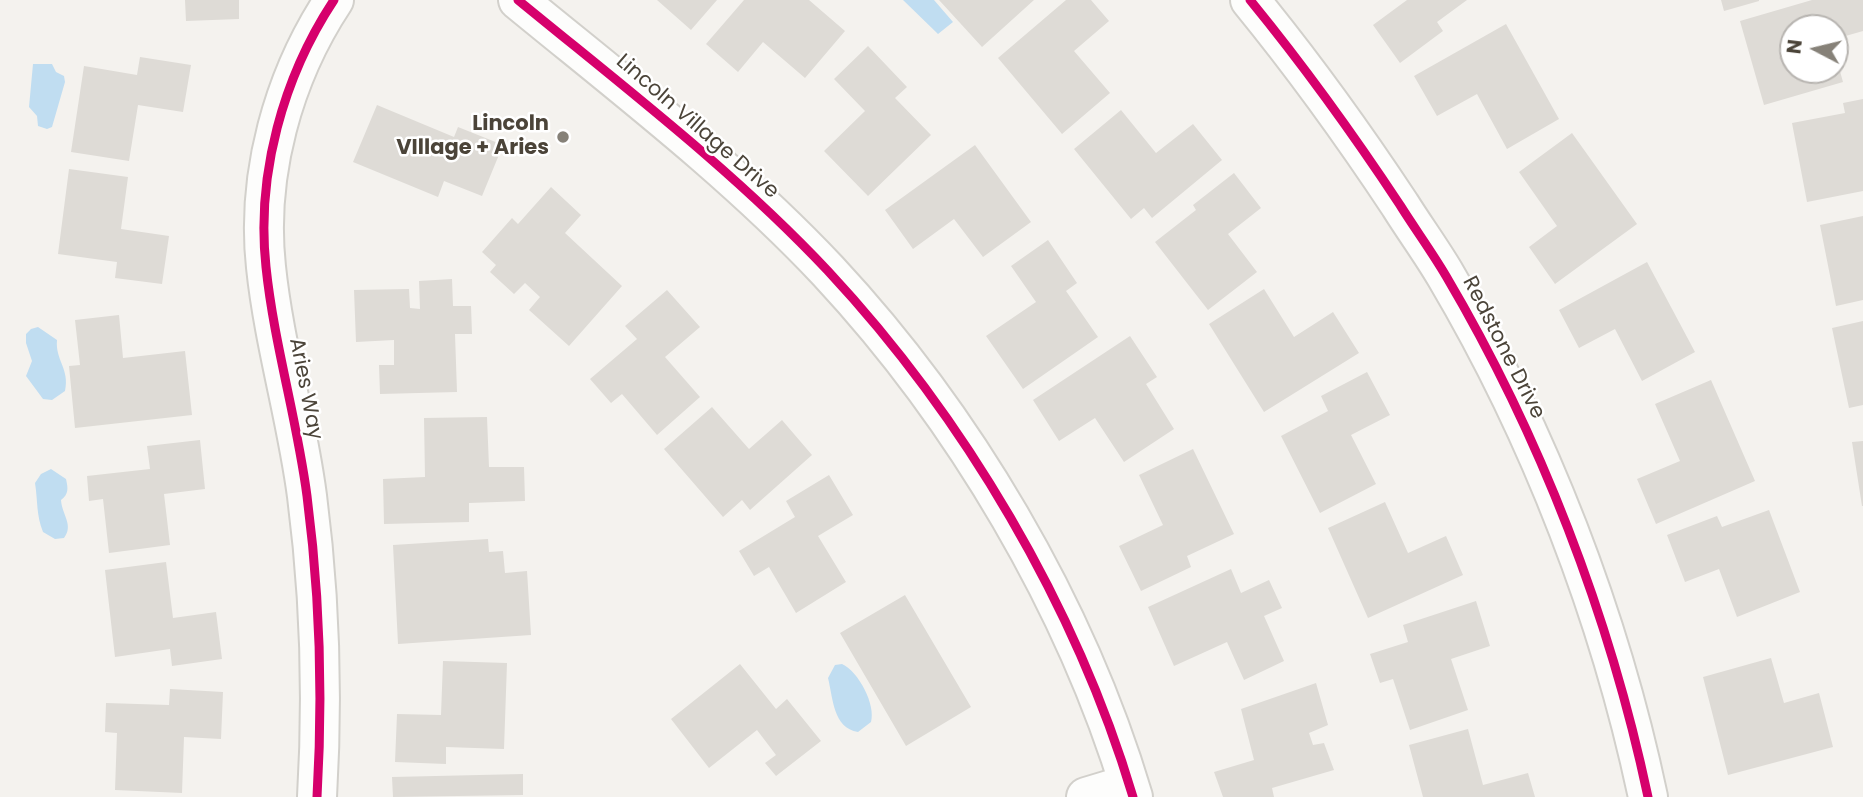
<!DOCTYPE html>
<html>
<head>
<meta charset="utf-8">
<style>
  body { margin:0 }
  #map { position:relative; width:1863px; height:797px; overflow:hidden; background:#f4f2ee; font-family:Poppins,sans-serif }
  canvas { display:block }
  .north { position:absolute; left:1779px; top:14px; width:70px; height:70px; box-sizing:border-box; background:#fff; border:2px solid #b7b4b0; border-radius:50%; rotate:277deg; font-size:19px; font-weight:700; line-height:28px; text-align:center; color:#4b4439 }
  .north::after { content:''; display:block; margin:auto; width:24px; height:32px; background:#868178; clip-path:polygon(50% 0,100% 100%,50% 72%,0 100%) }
</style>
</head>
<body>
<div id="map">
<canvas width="1863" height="797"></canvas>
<div class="north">N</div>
</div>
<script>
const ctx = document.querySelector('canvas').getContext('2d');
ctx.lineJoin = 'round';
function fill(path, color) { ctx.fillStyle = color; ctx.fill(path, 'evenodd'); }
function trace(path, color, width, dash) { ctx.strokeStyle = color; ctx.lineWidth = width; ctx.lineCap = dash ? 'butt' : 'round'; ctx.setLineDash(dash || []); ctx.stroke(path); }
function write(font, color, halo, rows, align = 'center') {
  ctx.font = font + ' Poppins,sans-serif'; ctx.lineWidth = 5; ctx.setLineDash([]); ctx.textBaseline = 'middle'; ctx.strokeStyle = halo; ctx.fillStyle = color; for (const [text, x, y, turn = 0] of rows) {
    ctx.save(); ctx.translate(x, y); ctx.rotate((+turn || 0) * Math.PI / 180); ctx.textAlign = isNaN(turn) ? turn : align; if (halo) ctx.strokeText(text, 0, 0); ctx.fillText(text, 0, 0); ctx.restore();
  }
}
const water = new Path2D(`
  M903,0H934L953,22L938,34Z
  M33,64H52L56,72L64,76L65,82L52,127L47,129L38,126L37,116L29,107Z
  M38,327L57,340C55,360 70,369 65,391L52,400L43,399L26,376L32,361L26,343V334L31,329Z
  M51,469L66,479C68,488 69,494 61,500C62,515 74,525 64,538L55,539L43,532C36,514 38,502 35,483L41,474Z
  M842,664C859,672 876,705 871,722L858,732C833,728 833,698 828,678L835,665Z`);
const building = new Path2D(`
  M185,0H239V19L186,21Z
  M657,0H717L691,30Z
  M744,0H809L845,31L805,78L763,42L738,72L706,44Z
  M939,0H1034L982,47Z
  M1066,0H1091L1109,21L1074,51L1110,93L1062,134L998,58Z
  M1407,0H1467L1437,22L1443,31L1400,63L1373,25Z
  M1721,0H1759V1L1724,11Z
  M1812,0H1863V31L1835,39V28H1793V70H1835L1836,57L1843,82L1764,105L1740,21Z
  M1506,24L1559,119L1507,149L1477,94L1437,116L1414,76Z
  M868,46L907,87L895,98L931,135L868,196L824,151L865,111L834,79Z
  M140,57L191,65L183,112L138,105L129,161L71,152L84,66L137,75Z
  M1863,99V191L1807,202L1792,123L1845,113L1843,103Z
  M377,105L454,137L458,127L503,145L482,196L444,181L438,197L353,162Z
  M1121,110L1156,153L1193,124L1222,160L1152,218L1144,208L1131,219L1074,149Z
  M1572,133L1637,224L1555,284L1529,247L1557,226L1519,172Z
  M975,145L1031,222L983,257L954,219L913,249L885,210Z
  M69,169L128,177L121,229L169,236L162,284L115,278L117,262L58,254Z
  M1234,173L1261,208L1228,234L1257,272L1208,310L1155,242L1196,210L1193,205Z
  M551,187L581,215L565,233L622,286L569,346L529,310L540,297L525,283L514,294L490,272L496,265L482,252L512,218L518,224Z
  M1863,216V300L1836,306L1820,225Z
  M1048,240L1077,283L1066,291L1098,337L1023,389L986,336L1036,302L1011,266Z
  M1647,262L1695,352L1642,381L1615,329L1579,348L1559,310Z
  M452,279L453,306H471L472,334H455L457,392L380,394L379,365H394V340L356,342L354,290L409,289L410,308L420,309L419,281Z
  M1264,289L1294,337L1333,312L1359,353L1264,412L1209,324Z
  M667,290L700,327L665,357L700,397L657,435L622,394L611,403L590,379L637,339L625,326Z
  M119,315L123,358L185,351L192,415L75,428L69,366L80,365L75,320Z
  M1863,321V405L1849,408L1832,328Z
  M1130,336L1157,377L1146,384L1174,429L1124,462L1095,418L1059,441L1033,400Z
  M1367,372L1390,415L1351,435L1376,484L1320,513L1281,436L1328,411L1321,396Z
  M1711,380L1755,481L1656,524L1637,479L1680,461L1655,404Z
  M712,407L749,449L782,420L812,455L750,510L742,500L723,517L664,449Z
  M487,417L489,467H524L525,501L469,503V522L384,524L383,479L425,477L424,418Z
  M200,440L205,489L164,494L170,545L109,553L103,499L89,501L87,476L150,469L147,446Z
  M1863,441V506H1862L1852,442Z
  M1193,449L1234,534L1187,556L1191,567L1141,591L1119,546L1163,525L1139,475Z
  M829,475L853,515L818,536L846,582L796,613L769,567L754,576L739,551L795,517L786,501Z
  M1385,502L1408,553L1446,536L1463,575L1368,618L1328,528Z
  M1769,510L1800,592L1737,617L1719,569L1685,582L1667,535L1717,516L1722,527Z
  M488,539L489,552L503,551L505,573L527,571L531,635L398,644L393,545Z
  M166,562L173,618L216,612L222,659L172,666L170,649L115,657L105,570Z
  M1231,569L1241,593L1269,580L1282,608L1264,616L1284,661L1244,680L1227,642L1174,666L1148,607Z
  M905,595L971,707L906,746L840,633Z
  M1476,601L1490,646L1451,659L1468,710L1410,730L1393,679L1380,683L1370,654L1408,642L1403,625Z
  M1771,658L1784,703L1819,693L1833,747L1728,775L1703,677Z
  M443,661L507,663L504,749L446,747V764L395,762L397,714L441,715Z
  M740,664L776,709L787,699L821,741L776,776L765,763L776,755L757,730L709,768L671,719Z
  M1316,683L1328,725L1309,733L1313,745L1324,743L1334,770L1272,788L1274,797H1223L1214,772L1254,760L1241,709Z
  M170,689L223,692L221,739L184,737L182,793L115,790L117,733L105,732L106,703L169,705Z
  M1468,729L1483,785L1528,773L1535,797H1423L1409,745Z
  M523,774V795L393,797L392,777Z`);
const minor = new Path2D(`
  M518,0C624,87 734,171 828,271C964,417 1076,606 1133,797
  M1250,0C1304,66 1353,134 1400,205C1415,229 1432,252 1446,276C1540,435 1610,617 1648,797
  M317,797C323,696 320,596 307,496C297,419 274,344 266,267C256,175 283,77 334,0
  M1086,797L1129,784`);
const cycleway = new Path2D(`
  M518,0C624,87 734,171 828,271C964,417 1076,606 1133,797
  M1250,0C1304,66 1353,134 1400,205C1415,229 1432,252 1446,276C1540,435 1610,617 1648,797
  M317,797C323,696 320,596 307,496C297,419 274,344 266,267C256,175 283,77 334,0`);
const markers = [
  [563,137,7,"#868178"]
];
const poiNames = [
  ["Lincoln",549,125],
  ["VIllage + Aries",549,149]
];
const streetNames = [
  ["Lincoln Village Drive",697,127,41],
  ["Redstone Drive",1503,348,63],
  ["Aries Way",305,389,79]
];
fill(water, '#c0ddf1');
fill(building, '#dedbd6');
trace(minor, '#d2d0cb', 42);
trace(minor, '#fdfdfc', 38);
trace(cycleway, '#d6006c', 9);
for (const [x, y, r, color] of markers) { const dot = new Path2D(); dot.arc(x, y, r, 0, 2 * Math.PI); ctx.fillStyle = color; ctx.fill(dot); trace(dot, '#fff', 2.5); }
write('bold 21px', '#4b4439', '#fff', poiNames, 'right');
write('21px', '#4b4439', '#fff', streetNames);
</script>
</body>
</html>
